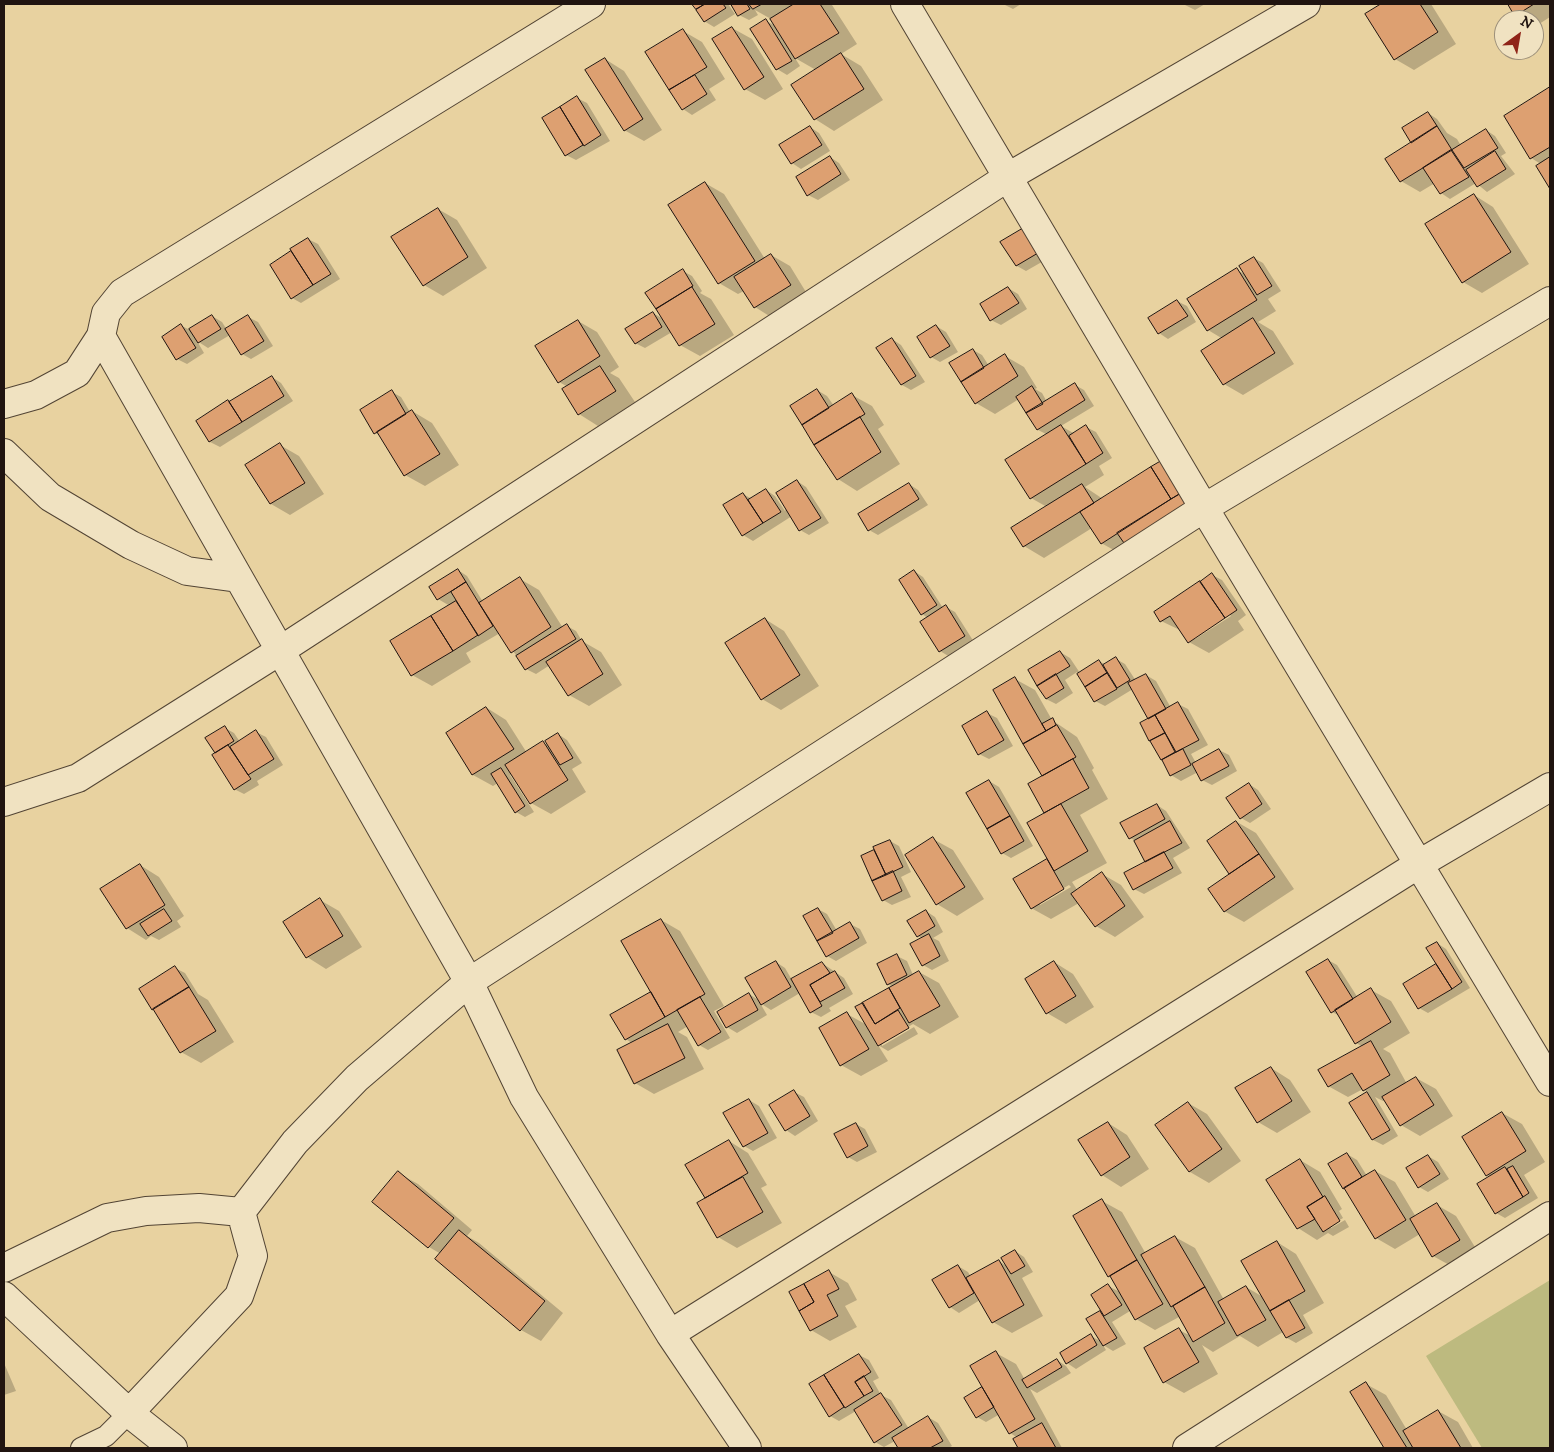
<!DOCTYPE html>
<html>
<head>
<meta charset="utf-8">
<style>
  body { margin:0 }
  #map { position:relative; width:1554px; height:1452px; overflow:hidden; background:#e8d2a0; font-family:"IM FELL DW Pica",serif }
  canvas { display:block }
  .frame { position:absolute; inset:0; border:5px solid #201410; pointer-events:none }
  .north { position:absolute; left:1494px; top:10px; width:50px; height:50px; box-sizing:border-box; background:#f0e2c1; border:1px solid #9d907a; border-radius:50%; rotate:32deg; font-size:14px; font-weight:700; line-height:20px; text-align:center; color:#201410 }
  .north::after { content:''; display:block; margin:auto; width:18px; height:22px; background:#8f2418; clip-path:polygon(50% 0,100% 100%,50% 72%,0 100%) }
</style>
</head>
<body>
<div id="map">
<canvas width="1554" height="1452"></canvas>
<div class="frame"></div>
<div class="north">N</div>
</div>
<script>
const ctx = document.querySelector('canvas').getContext('2d');
ctx.lineJoin = 'round';
function fill(path, color) { ctx.fillStyle = color; ctx.fill(path, 'evenodd'); }
function trace(path, color, width, dash) { ctx.strokeStyle = color; ctx.lineWidth = width; ctx.lineCap = dash ? 'butt' : 'round'; ctx.setLineDash(dash || []); ctx.stroke(path); }
const green = new Path2D(`
  M1550,1280V1448H1482L1426,1356Z`);
const shadow = new Path2D(`
  M693,4H728L735,14L714,27L704,21Z
  M732,4L832,5L857,44L841,54L861,66L883,100L834,131L815,119L816,70L795,58L800,66L787,75L777,69L752,29L766,21L776,26L771,19L755,10L758,15L749,20L739,15Z
  M1003,4H1021L1013,9Z
  M1183,4H1205L1195,10Z
  M1383,4H1431L1456,44L1414,70L1395,59L1367,14Z
  M1509,4H1550V17L1536,26L1534,20H1525L1516,15Z
  M732,28L752,39L783,89L765,100L745,89Z
  M683,31L702,42L725,79L709,89L716,100L692,115L683,109L647,53Z
  M605,59L624,71L662,130L644,141L624,130Z
  M1550,88V186L1538,166L1541,164L1531,158L1505,116Z
  M577,98L587,103L610,141L576,160L566,155L543,119Z
  M1428,113L1437,119L1447,133L1457,139L1461,146L1486,130L1495,136L1506,153L1501,156L1515,174L1487,192L1476,183L1450,199L1441,193L1435,183L1420,192L1401,181L1413,143Z
  M810,127L819,133L830,151L801,169L792,163Z
  M830,157L839,163L850,180L818,200L808,195Z
  M705,183L724,194L765,259L771,255L790,266L809,297L774,319L755,307L744,291L738,294L719,283Z
  M1474,195L1493,207L1529,264L1482,293L1463,282Z
  M438,209L457,220L487,268L443,296L424,285Z
  M1022,230L1032,236L1047,259L1026,271L1017,266Z
  M308,239L318,244L340,279L301,303L292,298L271,265Z
  M1254,258L1263,263L1281,291L1268,299L1276,311L1258,322L1273,331L1294,364L1243,395L1224,384L1223,339L1208,330L1237,270L1246,275Z
  M683,271L692,276L702,291L700,293L711,299L734,335L700,356L680,345L672,332L645,348L635,343L653,313L665,320L657,308Z
  M1008,288L1018,294L1027,309L1001,325L991,320Z
  M1177,301L1187,306L1196,322L1168,339L1159,333Z
  M212,316L222,322L227,330L248,317L258,322L273,346L251,359L242,354L230,335L208,348L197,341L204,353L187,364L177,359L182,326L190,330Z
  M578,321L597,332L619,367L610,373L619,378L635,402L598,426L579,414L568,387L559,382Z
  M936,326L946,332L958,352L940,362L931,357Z
  M892,339L901,345L925,382L911,390L902,385Z
  M973,350L982,355L989,366L1005,356L1024,367L1037,388L1035,389L1042,393L1047,402L1075,385L1084,390L1094,406L1061,426L1075,434L1086,427L1096,432L1112,458L1099,466L1104,475L1085,487L1103,499L1163,462L1198,508L1121,554L1101,543L1092,528L1044,558L1024,546L1013,528L1047,507L1031,498L1048,435L1038,430L1019,399L995,414L976,403Z
  M272,377L281,383L293,401L220,447L210,442L198,421Z
  M817,390L827,396L834,406L852,395L872,406L884,425L878,429L900,464L857,491L838,479Z
  M392,392L401,397L410,412L412,411L432,423L459,465L425,486L405,475L381,436L375,433Z
  M280,445L299,456L324,494L290,515L271,504L247,465Z
  M797,481L806,487L829,523L809,535L800,530L792,516L753,541L743,535V494L752,499L766,490L775,496L785,511Z
  M909,484L918,490L928,505L878,535L869,530Z
  M458,570L467,576L483,602L520,579L539,590L563,628L567,626L576,631L582,641L601,652L622,685L589,706L569,695L550,665L536,674L526,669L500,633L466,653L471,662L432,686L412,675L450,606L438,599Z
  M914,571L923,577L943,608L946,607L955,612L974,642L950,657L940,651L922,622L928,618L922,614Z
  M1212,575L1222,580L1246,615L1238,621L1244,630L1209,653L1189,642L1182,631L1161,621ZM1229,614L1231,616L1195,639V636Z
  M765,619L784,631L819,686L781,710L762,699Z
  M1060,652L1070,658L1080,673L1099,661L1106,665L1116,659L1125,664L1136,681L1146,675L1156,681L1171,708L1178,704L1188,709L1208,745L1191,754L1196,763L1219,750L1229,755L1237,771L1212,785L1202,780L1198,772L1181,781L1171,775L1142,724L1150,719L1133,689L1105,706L1095,701L1077,672L1065,680L1073,693L1056,704L1046,699Z
  M1015,679L1035,690L1052,720L1077,737L1094,768L1092,770L1108,799L1080,815L1107,863L1072,882L1078,891L1102,874L1121,885L1144,917L1115,937L1096,926L1079,903L1051,919L1031,908L1015,879L1049,860L1046,813L1030,784L1044,776L995,690ZM1069,885L1071,887L1040,905V902Z
  M487,708L506,720L527,753L543,743L550,746L558,734L567,740L582,763L572,769L586,792L551,814L531,803L512,773L510,775L534,812L525,817L516,812L498,783L493,786L473,775L447,733Z
  M987,713L997,718L1013,746L989,759L979,754Z
  M225,728L234,733L240,742L256,732L266,737L283,765L257,781L259,785L244,794L234,789L207,738Z
  M989,781L999,787L1033,846L1011,858L1002,853Z
  M1249,784L1258,790L1271,809L1250,823L1241,818Z
  M1157,805L1166,811L1190,848L1173,858L1182,873L1144,894L1134,889L1147,862L1136,841L1130,838Z
  M1237,822L1256,833L1294,889L1244,922L1224,911L1231,875L1208,842Z
  M933,839L953,850L984,899L957,916L937,904L906,856Z
  M890,841L899,846L911,872L901,877L911,897L892,905L883,900L862,857Z
  M140,865L159,877L184,916L177,921L181,927L159,940L151,936L146,940L127,928Z
  M320,900L339,911L362,947L326,969L307,957Z
  M818,909L827,914L837,931L850,924L860,929L867,943L836,961L827,956Z
  M926,911L935,917L943,932L933,938L939,941L949,961L932,970L923,965V939L918,936Z
  M661,920L680,931L724,1006L714,1011L730,1038L708,1050L699,1045L688,1026L678,1032L687,1037L704,1069L654,1094L635,1083L633,1044L626,1039L653,992Z
  M1437,943L1446,949L1470,988L1428,1013L1419,1008L1405,984L1438,964Z
  M897,956L907,961L913,975L919,972L939,983L959,1017L930,1034L913,1024L882,1043V1046L914,1027L918,1034L888,1051L878,1045L888,1061L861,1076L841,1065L847,1014L867,1025L857,1008L893,987L888,984Z
  M1328,960L1337,965L1358,998L1371,990L1391,1001L1410,1033L1383,1049L1390,1053L1407,1084L1416,1078L1436,1089L1453,1116L1420,1136L1401,1125L1385,1100L1383,1101L1375,1097L1398,1136L1383,1145L1373,1140L1351,1103L1368,1093L1363,1089L1348,1097L1328,1086L1363,1047L1356,1043L1340,1016L1332,1012Z
  M776,962L785,968L792,980L822,963L844,978L853,994L829,1008L831,1011L821,1017L811,1012L800,993L771,1010L760,1003L767,1015L737,1033L727,1027L718,1012L749,994L760,1001Z
  M1054,962L1073,974L1094,1007L1066,1024L1047,1013Z
  M175,968L185,973L198,994L208,1000L234,1042L201,1063L181,1052Z
  M1271,1068L1290,1080L1311,1112L1277,1133L1258,1122Z
  M794,1092L804,1097L818,1121L795,1136L786,1130Z
  M749,1100L759,1106L777,1138L753,1151L744,1146Z
  M1188,1103L1207,1114L1241,1161L1209,1183L1190,1172Z
  M1502,1113L1522,1124L1545,1162L1524,1175L1538,1198L1505,1218L1496,1213L1491,1177L1487,1175Z
  M1108,1123L1127,1135L1149,1169L1121,1187L1102,1175Z
  M856,1124L865,1129L877,1152L857,1162L848,1157Z
  M729,1141L748,1153L767,1185L761,1188L782,1223L737,1248L718,1237L707,1199L687,1165Z
  M1347,1154L1357,1160L1367,1176L1375,1171L1395,1182L1416,1217L1437,1205L1456,1216L1478,1252L1453,1267L1433,1256L1420,1234L1395,1249L1376,1238L1347,1190Z
  M1428,1156L1438,1162L1449,1179L1428,1192L1419,1187Z
  M1300,1160L1320,1172L1342,1209L1339,1211L1343,1218L1331,1225V1228L1345,1220L1349,1227L1333,1236L1328,1233L1317,1240L1298,1228Z
  M398,1173L418,1184L472,1230L467,1236L479,1243L563,1313L541,1341L521,1330L441,1254L429,1247L374,1202Z
  M1102,1201L1122,1212L1146,1254L1175,1237L1195,1248L1224,1300L1246,1287L1263,1297L1277,1242L1296,1254L1324,1303L1303,1315L1313,1333L1296,1343L1287,1338L1283,1332L1258,1347L1240,1336L1213,1352L1202,1345L1218,1374L1184,1393L1164,1382L1179,1330L1191,1336L1179,1317L1155,1330L1136,1319L1130,1311L1112,1322L1126,1344L1113,1351L1103,1345L1106,1350L1076,1369L1067,1363L1091,1336L1102,1342L1088,1320L1102,1311L1108,1286L1120,1292L1075,1217Z
  M1015,1251L1024,1257L1033,1272L1022,1278L1043,1316L1012,1333L993,1322L980,1300L959,1313L950,1307L958,1266L968,1272L971,1277L999,1261L1008,1267Z
  M829,1272L848,1283L857,1300L845,1306L857,1327L830,1341L811,1330Z
  M996,1353L1016,1364L1025,1380L1057,1360L1066,1366L1071,1373L1037,1393L1030,1389L1062,1448H1019L1015,1440L1018,1438L1010,1433L1000,1414L986,1422L977,1417Z
  M859,1355L869,1360L879,1378L873,1381L881,1395L891,1400L909,1429L928,1417L938,1423L952,1446L948,1448H899L895,1441L884,1447L875,1442L856,1411L839,1421L830,1416L811,1384Z
  M4,1363L16,1391L4,1395Z
  M1366,1384L1386,1395L1407,1430L1438,1411L1458,1422L1473,1448H1386L1351,1392Z`);
const building = new Path2D(`
  M692,4H705L696,9Z
  M705,4H723L726,8L704,22L696,10Z
  M731,4H747L750,9L738,16Z
  M749,4H762L753,9Z
  M794,4H820L839,33L795,59L770,19Z
  M1381,4H1420L1438,32L1394,60L1365,14Z
  M1508,4H1534L1515,16Z
  M766,19L792,61L776,70L750,29Z
  M732,27L764,77L744,90L712,39Z
  M683,29L707,67L669,90L645,52Z
  M841,53L864,89L814,120L791,85Z
  M605,58L643,119L624,131L585,70Z
  M695,75L707,94L682,110L669,90Z
  M1550,87V147L1530,159L1504,116Z
  M577,96L601,135L584,146L560,107Z
  M560,107L583,145L565,156L542,118Z
  M1428,112L1437,126L1411,143L1402,128Z
  M810,126L822,145L791,164L779,145Z
  M1437,126L1452,150L1400,182L1385,159Z
  M1486,129L1498,148L1464,168L1452,150Z
  M1451,150L1469,177L1440,194L1423,168Z
  M1495,151L1506,169L1477,187L1466,170Z
  M830,156L841,174L807,196L796,177Z
  M1550,157V189L1536,166Z
  M705,182L755,261L718,284L668,205Z
  M1474,194L1511,252L1462,283L1425,224Z
  M438,208L468,257L423,286L391,237Z
  M1022,229L1038,253L1016,266L1000,242Z
  M308,238L331,274L313,285L290,249Z
  M291,251L313,285L291,299L270,265Z
  M771,254L791,285L754,308L734,277Z
  M1254,257L1272,286L1257,295L1239,266Z
  M1237,268L1257,300L1207,331L1187,299Z
  M683,269L693,286L656,309L645,293Z
  M692,287L715,324L679,346L656,309Z
  M1008,287L1019,303L990,321L980,304Z
  M1177,300L1188,316L1158,334L1148,318Z
  M653,312L662,327L635,344L625,329Z
  M212,315L221,329L198,343L189,329Z
  M248,315L264,341L241,355L225,329Z
  M1253,318L1275,353L1223,385L1201,351Z
  M578,320L600,356L558,383L535,346Z
  M181,324L196,348L176,360L162,337Z
  M936,325L950,346L930,358L917,337Z
  M892,338L916,376L901,385L876,348Z
  M973,349L984,368L961,382L949,363Z
  M1005,354L1018,376L975,404L961,382Z
  M600,366L616,391L578,415L562,389Z
  M272,376L284,396L242,422L229,402Z
  M1075,383L1085,400L1037,430L1026,413Z
  M1032,386L1043,404L1026,413L1016,397Z
  M817,389L829,408L802,425L790,406Z
  M392,390L406,414L374,434L360,410Z
  M852,393L865,414L814,445L802,425Z
  M228,400L242,422L209,442L196,421Z
  M412,410L440,454L404,476L377,432Z
  M860,417L881,452L837,480L814,445Z
  M1061,425L1086,464L1030,499L1005,460Z
  M1086,425L1103,453L1086,464L1069,436Z
  M280,443L305,483L270,504L245,465Z
  M1163,460L1183,492L1171,499L1151,467Z
  M1151,467L1171,499L1101,544L1080,512Z
  M797,480L821,518L799,531L776,493Z
  M909,483L919,499L868,531L858,514Z
  M1082,484L1094,503L1023,547L1011,528Z
  M766,489L781,512L763,523L748,500Z
  M1183,492L1189,502L1124,543L1117,533Z
  M743,493L763,523L742,536L723,505Z
  M458,569L466,582L437,600L429,587Z
  M914,570L937,605L921,615L899,580Z
  M1212,573L1237,610L1225,618L1200,582Z
  M520,577L551,627L511,653L479,603Z
  M1200,581L1225,618L1188,643L1170,616L1160,622L1154,612Z
  M466,582L493,626L478,636L451,592Z
  M456,601L478,635L453,651L431,616Z
  M946,605L965,636L939,652L920,622Z
  M431,616L453,651L411,676L390,641Z
  M765,618L800,675L761,700L725,643Z
  M567,624L576,639L525,670L516,656Z
  M582,639L603,674L568,696L546,662Z
  M1060,651L1070,666L1037,686L1028,670Z
  M1116,657L1130,680L1117,688L1103,665Z
  M1099,660L1107,673L1085,687L1077,674Z
  M1107,673L1117,689L1094,702L1085,687Z
  M1056,674L1064,688L1046,699L1037,686Z
  M1146,674L1166,709L1148,719L1128,683Z
  M1015,677L1046,731L1023,744L993,690Z
  M1178,702L1199,740L1176,752L1155,715Z
  M486,707L514,749L472,775L446,733Z
  M987,711L1004,740L978,755L962,726Z
  M1155,715L1165,733L1149,741L1140,723Z
  M1053,718L1056,725L1046,731L1042,724Z
  M1057,725L1076,757L1042,776L1023,744Z
  M225,726L234,741L215,753L205,738Z
  M256,730L274,759L248,775L230,747Z
  M558,733L573,758L560,765L545,741Z
  M1165,733L1175,752L1161,760L1150,741Z
  M543,741L568,780L530,804L505,765Z
  M228,745L251,779L234,790L212,755Z
  M1183,749L1191,765L1170,776L1162,760Z
  M1219,749L1229,766L1201,781L1192,764Z
  M1073,759L1089,788L1044,813L1028,784Z
  M501,768L525,806L515,813L491,774Z
  M989,780L1010,816L987,829L966,793Z
  M1249,783L1262,804L1240,819L1226,798Z
  M1061,804L1088,851L1054,871L1027,823Z
  M1157,804L1165,819L1129,839L1120,823Z
  M1010,816L1024,841L1001,854L987,829Z
  M1170,821L1182,843L1145,862L1134,841Z
  M1236,821L1259,854L1229,874L1207,841Z
  M933,837L965,887L936,905L905,855Z
  M890,840L903,867L886,875L873,847Z
  M874,850L886,875L872,881L861,856Z
  M1164,852L1173,868L1133,890L1124,873Z
  M1259,854L1275,877L1224,912L1208,889Z
  M1047,859L1064,889L1031,909L1013,879Z
  M140,864L165,905L126,929L100,889Z
  M893,871L902,891L882,901L872,881Z
  M1102,872L1125,906L1095,927L1071,894Z
  M320,898L343,936L306,958L283,922Z
  M818,908L833,933L817,941L803,916Z
  M164,909L172,921L148,936L140,924Z
  M926,910L935,926L917,937L907,921Z
  M661,919L705,994L665,1017L621,941Z
  M850,922L859,938L826,957L817,941Z
  M929,934L940,956L922,966L910,944Z
  M1437,942L1462,982L1452,989L1426,948Z
  M897,954L907,975L887,985L877,964Z
  M1328,959L1353,999L1331,1013L1306,972Z
  M776,961L791,987L761,1005L745,978Z
  M1054,961L1076,996L1046,1014L1025,979Z
  M822,962L830,973L810,985L822,1006L810,1013L791,979Z
  M1436,964L1452,989L1418,1009L1403,984Z
  M175,966L189,987L152,1010L139,989Z
  M835,971L845,988L820,1002L810,985Z
  M919,971L940,1006L909,1023L889,988Z
  M189,987L216,1031L180,1053L153,1009Z
  M889,988L900,1008L875,1024L862,1003Z
  M1371,988L1391,1022L1355,1044L1335,1010Z
  M651,992L665,1017L625,1040L610,1015Z
  M749,993L758,1010L726,1028L717,1012Z
  M700,997L721,1032L698,1046L677,1010Z
  M863,1003L875,1024L898,1010L909,1028L878,1046L855,1007Z
  M847,1012L869,1049L840,1066L819,1028Z
  M668,1024L685,1058L634,1084L617,1050Z
  M1371,1041L1390,1075L1363,1091L1352,1073L1328,1087L1318,1070Z
  M1271,1067L1292,1101L1257,1123L1235,1088Z
  M1416,1077L1434,1105L1400,1126L1382,1097Z
  M794,1090L810,1116L785,1131L769,1105Z
  M1367,1092L1390,1130L1372,1140L1349,1103Z
  M749,1099L768,1133L743,1147L723,1113Z
  M1188,1102L1222,1149L1189,1172L1155,1125Z
  M1502,1112L1526,1151L1486,1176L1462,1137Z
  M1108,1122L1130,1157L1101,1176L1078,1140Z
  M856,1123L868,1146L847,1158L834,1134Z
  M729,1140L748,1173L705,1198L685,1165Z
  M1347,1153L1362,1177L1343,1189L1328,1164Z
  M1428,1155L1440,1174L1418,1188L1406,1168Z
  M1300,1159L1323,1197L1307,1207L1315,1219L1297,1229L1266,1180Z
  M1513,1166L1529,1193L1523,1197L1507,1169Z
  M1505,1167L1523,1197L1495,1214L1477,1184Z
  M1375,1170L1406,1220L1375,1239L1344,1188Z
  M398,1171L454,1218L428,1248L372,1202Z
  M743,1177L763,1212L717,1238L697,1203Z
  M1325,1196L1340,1221L1323,1232L1307,1207Z
  M1102,1199L1137,1260L1108,1277L1073,1216Z
  M1437,1203L1460,1240L1432,1257L1410,1219Z
  M459,1230L545,1301L520,1331L435,1259Z
  M1175,1236L1205,1287L1171,1307L1141,1255Z
  M1277,1241L1305,1291L1270,1311L1241,1261Z
  M1015,1250L1025,1266L1011,1274L1001,1258Z
  M999,1260L1024,1305L992,1323L966,1278Z
  M1137,1260L1163,1304L1135,1320L1110,1276Z
  M958,1265L974,1293L949,1308L932,1280Z
  M829,1270L839,1289L827,1295L838,1316L810,1331L799,1311L814,1302L804,1284Z
  M804,1284L814,1302L799,1311L789,1292Z
  M1108,1284L1122,1305L1104,1316L1091,1295Z
  M1246,1286L1266,1320L1237,1336L1218,1302Z
  M1205,1287L1225,1323L1193,1342L1173,1306Z
  M1289,1300L1305,1328L1286,1338L1270,1311Z
  M1100,1311L1117,1338L1103,1346L1086,1319Z
  M1179,1328L1199,1362L1163,1383L1144,1348Z
  M1091,1334L1097,1345L1066,1364L1060,1353Z
  M996,1351L1035,1419L1009,1434L970,1366Z
  M859,1354L871,1372L855,1382L864,1396L845,1408L824,1375Z
  M1057,1359L1062,1367L1027,1388L1022,1380Z
  M824,1375L844,1407L829,1417L809,1384Z
  M864,1376L873,1391L864,1396L855,1382Z
  M1366,1382L1407,1448H1384L1350,1392Z
  M982,1387L994,1407L976,1418L964,1398Z
  M881,1393L902,1425L874,1443L854,1410Z
  M1438,1410L1461,1448H1413L1403,1431Z
  M928,1416L943,1441L930,1448H898L892,1438Z
  M1042,1423L1056,1448H1018L1013,1439Z`);
const service = new Path2D(`
  M81,1448L106,1436L129,1413`);
const minor = new Path2D(`
  M591,4L122,293L106,313L101,336L469,982L524,1097L670,1334L747,1448
  M905,4L1204,508L1550,1082
  M4,404L36,395L77,373L101,336
  M4,453L50,497L131,545L187,571L238,578
  M4,802L78,778L281,650L1008,177L1306,4
  M4,1268L107,1218L146,1211L199,1208L241,1212
  M4,1296L129,1413L173,1448
  M670,1334L1419,864L1550,787
  M129,1413L239,1296L253,1256L241,1212L295,1142L357,1078L469,982L1204,508L1550,301
  M1187,1448L1550,1216`);
fill(green, '#bdba7f');
fill(shadow, '#0003');
fill(building, '#dda071');
trace(building, '#201410', 1);
trace(service, '#524434', 22);
trace(minor, '#524434', 30);
trace(service, '#f0e2c1', 20);
trace(minor, '#f0e2c1', 28);
</script>
</body>
</html>
